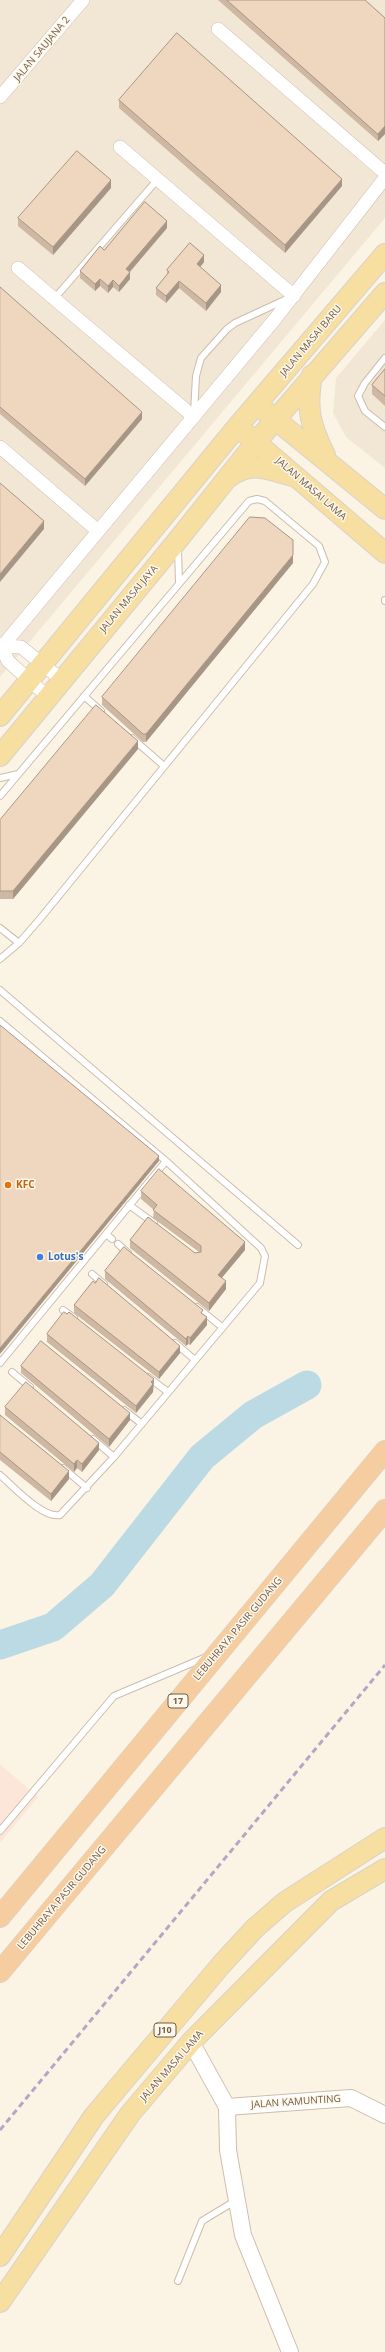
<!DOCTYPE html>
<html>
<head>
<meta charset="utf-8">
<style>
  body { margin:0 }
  canvas { display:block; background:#fbf4e5 }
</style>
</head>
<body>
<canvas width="385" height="2352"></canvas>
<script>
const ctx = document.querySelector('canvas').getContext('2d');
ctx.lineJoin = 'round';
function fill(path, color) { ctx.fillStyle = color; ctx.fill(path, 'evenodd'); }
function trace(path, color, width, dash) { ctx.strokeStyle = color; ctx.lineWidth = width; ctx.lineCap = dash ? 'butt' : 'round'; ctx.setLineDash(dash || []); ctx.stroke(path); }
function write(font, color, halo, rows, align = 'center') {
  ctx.font = font + ' "Open Sans",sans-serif'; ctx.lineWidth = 3; ctx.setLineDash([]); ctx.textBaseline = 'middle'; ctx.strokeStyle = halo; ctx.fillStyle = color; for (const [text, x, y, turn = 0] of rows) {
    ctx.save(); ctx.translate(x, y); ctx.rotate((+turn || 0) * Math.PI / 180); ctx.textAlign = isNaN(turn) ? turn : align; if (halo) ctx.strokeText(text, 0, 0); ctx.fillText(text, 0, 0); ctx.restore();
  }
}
const residential = new Path2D(`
  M0,0H385V218L0,677Z
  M385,320V468L346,437L333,413L336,378Z`);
const commercial = new Path2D(`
  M0,1764L38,1797L0,1843Z`);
const river = new Path2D(`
  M0,1645L53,1627L102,1585L202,1457L253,1415L307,1385`);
const service = new Path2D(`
  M54,299L158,179
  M385,358L365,383L358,396L365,411L385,427
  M194,413L196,376L201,358L227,329L235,323L287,299
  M178,548L179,583
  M385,600V601
  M84,696L101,711
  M132,738L164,766
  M0,778L18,774
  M0,796L249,501L257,499L265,501L319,546L325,562L313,584L39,920L19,943L0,928
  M0,959L19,943
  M0,990L298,1245
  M0,1021L166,1161L261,1248L265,1256L260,1283L114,1457L60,1515C43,1519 13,1486 0,1475
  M129,1205L154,1223
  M106,1234L112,1239
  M118,1244L128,1253
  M92,1274L104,1284
  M197,1307L222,1327
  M63,1310L74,1318
  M175,1343L195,1360
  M0,1363L166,1161
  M12,1372L30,1387
  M148,1377L168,1392
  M124,1410L142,1424
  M93,1439L114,1457
  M63,1468L87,1488
  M0,1831L114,1696L204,1658
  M178,2281L202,2221L235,2201`);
const minor = new Path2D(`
  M218,29L385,173
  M0,97L83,0
  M120,147L294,296
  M18,268L194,417
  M0,447L98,531
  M0,644L8,661L48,697
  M2,646L21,647L62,680
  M0,649L275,319L385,178`);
const tertiary = new Path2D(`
  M191,2042L227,2107L228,2150L243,2235L290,2352
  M227,2107L351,2098L385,2115`);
const primary = new Path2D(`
  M312,375C306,409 310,425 325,455
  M265,411L385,509
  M245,433L385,553
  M229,477C253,460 267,470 293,476
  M0,716L237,427L385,254
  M0,756L177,541L256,442L385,293
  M0,2256L94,2116L221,1965L255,1928L285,1902L385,1838
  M0,2302L130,2114L191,2042L331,1901L385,1869`);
const trunk = new Path2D(`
  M0,1917L385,1451
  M0,1972L385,1510`);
const rail = new Path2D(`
  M0,2130L385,1665`);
const wall = new Path2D(`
  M218,0H365L385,18V134L378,141Z
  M119,100L342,186L285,253L119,108Z
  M111,188L53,255L18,226V218Z
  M167,228L130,272V279L119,292L113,287L108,293L100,286L95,291L80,278V271L104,250Z
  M204,262L200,267L221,292L206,311L179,288L166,303L156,295V288L167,275V270Z
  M0,287L142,419L85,486L0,414Z
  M385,369V406L372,394V385Z
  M293,563L146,742H143L102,705V697Z
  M138,749L13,899H0V820Z
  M141,1191L245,1250L222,1278L226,1289L209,1311L130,1248V1240L195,1253L199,1252L153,1218L154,1210L141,1199Z
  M105,1271L203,1314L207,1325L190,1345L188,1344L186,1346L105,1279Z
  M95,1283L180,1353L159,1379L74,1313V1305Z
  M47,1334L154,1379L153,1392L136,1413L47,1342Z
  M21,1366L130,1420L109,1447L21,1373Z
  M5,1407L99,1450L82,1472L77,1468L74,1472L5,1415Z
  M0,1415L69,1479L51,1501L0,1460Z`);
const shadedWall = new Path2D(`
  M385,126V134L378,141V134Z
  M342,179V186L285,253V245Z
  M111,180V188L53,255V247Z
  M167,221V228L126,276V269Z
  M204,255V262L197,271V264Z
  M130,272V279L119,292V286Z
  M100,279V286L95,291V284Z
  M113,280V287L108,293V286Z
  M179,281V288L166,303V296Z
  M221,285V292L206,311V303Z
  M142,412V419L85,486V479Z
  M44,521V529L0,582V574Z
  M293,555V563L146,742V734Z
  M138,741V749L13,899V891Z
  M159,1156V1161L0,1354V1348Z
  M245,1242V1250L218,1282V1275Z
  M226,1281V1289L209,1311V1303Z
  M207,1317V1325L190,1345V1338Z
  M188,1336V1344L186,1346V1339Z
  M180,1346V1353L159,1379V1372Z
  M154,1379L153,1392L136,1413V1406Z
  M130,1413V1420L109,1447V1439Z
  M99,1443V1450L82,1472V1464Z
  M77,1460V1468L74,1472V1464Z
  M69,1471V1479L51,1501V1494Z`);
const building = new Path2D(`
  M227,0H365L385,18V126L378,134Z
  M177,33L342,179L285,245L119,100Z
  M77,151L111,180L53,247L18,218Z
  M145,202L167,221L126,269L130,272L119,286L113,280L108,286L100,279L95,284L80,271L100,246L104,250Z
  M190,243L204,255L197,264L221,285L206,303L179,281L166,296L156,288L169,272L167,270Z
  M0,287L142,412L85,479L0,407Z
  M385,369V396L372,385Z
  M0,483L44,521L0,574Z
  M250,517L265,518L293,540V555L146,734H143L102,697Z
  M96,705L138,741L13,891H0V820Z
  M0,1025L159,1156L0,1348Z
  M159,1169L245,1242L218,1275L226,1281L209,1303L130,1240L148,1217L195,1253L201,1252V1246L153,1210L157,1205L141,1191Z
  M124,1247L203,1310L201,1313L207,1317L190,1338L188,1336L186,1339L105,1271Z
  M99,1278L180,1346L159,1372L74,1305L93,1281L95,1283Z
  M64,1312L67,1314L69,1312L154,1379L151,1382L153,1384L136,1406L47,1334Z
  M41,1341L130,1413L109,1439L21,1366Z
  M26,1382L99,1443L82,1464L77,1460L74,1464L5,1407Z
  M0,1415L69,1471L51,1494L0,1452Z`);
const markers = [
  [8,1185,4,"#e8710a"],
  [40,1257,4,"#3f7fe0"]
];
const shields = [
  [178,1701,20],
  [165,2030,22]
];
const shieldNames = [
  ["17",178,1701],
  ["J10",165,2030]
];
const streetNames = [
  ["JALAN SAUJANA 2",42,49,-50],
  ["JALAN MASAI BARU",311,341,-50],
  ["JALAN MASAI LAMA",311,489,41],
  ["JALAN MASAI JAYA",129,599,-50],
  ["LEBUHRAYA PASIR GUDANG",238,1629,-50],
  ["LEBUHRAYA PASIR GUDANG",62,1898,-50],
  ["JALAN MASAI LAMA",172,2066,-49],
  ["JALAN KAMUNTING",296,2102,-4]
];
const foodNames = [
  ["KFC",16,1185]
];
const shopNames = [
  ["Lotus's",48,1257]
];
fill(residential, '#f2e7d4');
fill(commercial, '#fbe6d9');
trace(river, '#bbdae4', 29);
trace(service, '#ccbdac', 8);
trace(minor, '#ccbdac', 14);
trace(tertiary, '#ccbdac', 18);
trace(primary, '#d8d2cd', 22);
trace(trunk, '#d8d2cd', 22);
trace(service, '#fff', 6);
trace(minor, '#fff', 13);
trace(tertiary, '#fff', 16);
trace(primary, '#f7dea1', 20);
trace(trunk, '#f5cda0', 21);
trace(rail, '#b8a4c4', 3, [6, 4]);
fill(wall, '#ceb8a3');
fill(shadedWall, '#a79685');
fill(building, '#efd6be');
trace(building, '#a79685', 1);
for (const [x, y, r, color] of markers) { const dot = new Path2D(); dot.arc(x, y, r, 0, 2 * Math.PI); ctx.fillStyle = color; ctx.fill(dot); trace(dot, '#fef8eb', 1.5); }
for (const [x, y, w] of shields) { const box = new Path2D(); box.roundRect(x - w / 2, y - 7, w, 14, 3); ctx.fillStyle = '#fef8eb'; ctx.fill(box); trace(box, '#735d4b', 1); }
write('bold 9px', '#735d4b', null, shieldNames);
write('10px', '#735d4b', '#fef8eb', streetNames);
write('bold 10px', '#c56008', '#fef8eb', foodNames, 'left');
write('bold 10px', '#366cbe', '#fef8eb', shopNames, 'left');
</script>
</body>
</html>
